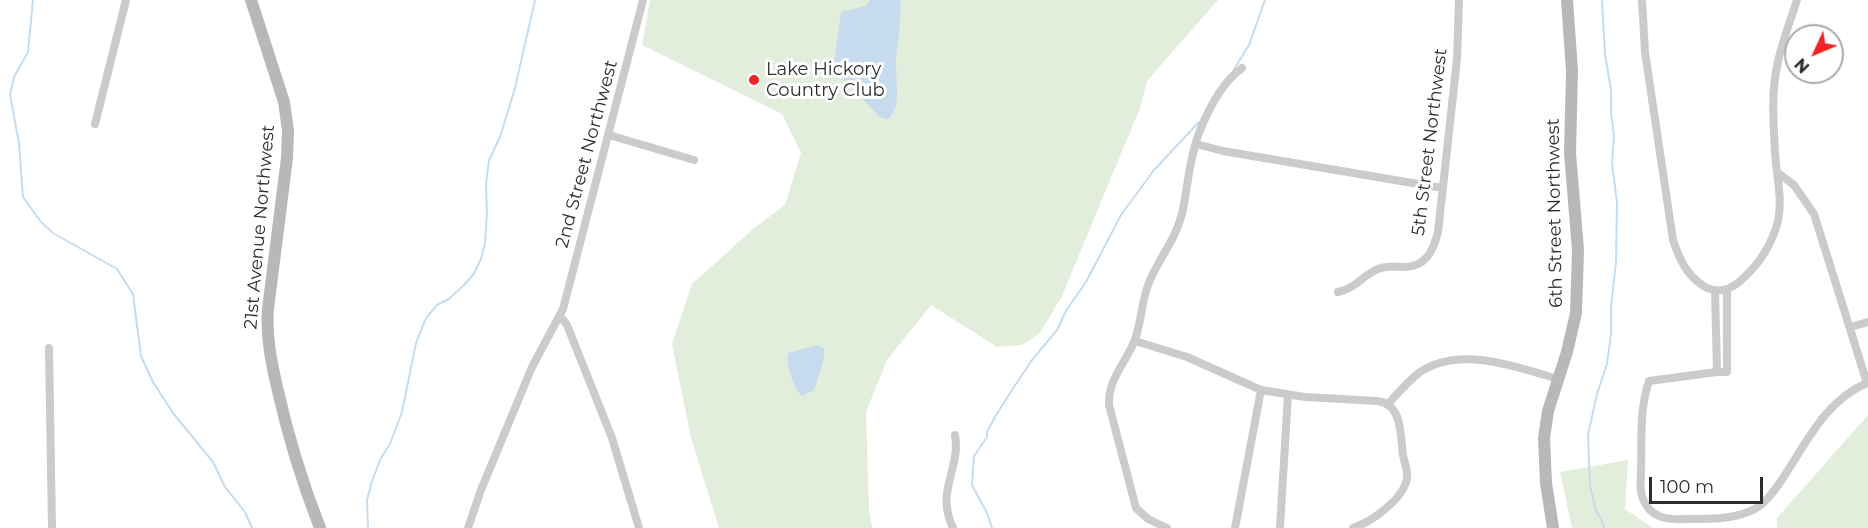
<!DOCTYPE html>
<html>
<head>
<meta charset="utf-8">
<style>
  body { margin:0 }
  #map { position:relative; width:1868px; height:528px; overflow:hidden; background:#fff; font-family:Montserrat,sans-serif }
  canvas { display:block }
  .north { position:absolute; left:1784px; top:24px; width:60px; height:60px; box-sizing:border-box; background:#fff; border:2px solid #ababab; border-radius:50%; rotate:226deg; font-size:16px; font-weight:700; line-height:24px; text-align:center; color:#2e2e2e }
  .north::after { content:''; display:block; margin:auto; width:21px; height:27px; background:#f22425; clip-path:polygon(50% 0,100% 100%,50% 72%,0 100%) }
  .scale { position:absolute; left:1649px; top:477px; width:114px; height:27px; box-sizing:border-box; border:3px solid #2e2e2e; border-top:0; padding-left:8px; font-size:18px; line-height:21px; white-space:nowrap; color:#2e2e2e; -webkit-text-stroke:4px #fff; paint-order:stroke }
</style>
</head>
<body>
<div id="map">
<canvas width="1868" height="528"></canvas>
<div class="north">N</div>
<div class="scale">100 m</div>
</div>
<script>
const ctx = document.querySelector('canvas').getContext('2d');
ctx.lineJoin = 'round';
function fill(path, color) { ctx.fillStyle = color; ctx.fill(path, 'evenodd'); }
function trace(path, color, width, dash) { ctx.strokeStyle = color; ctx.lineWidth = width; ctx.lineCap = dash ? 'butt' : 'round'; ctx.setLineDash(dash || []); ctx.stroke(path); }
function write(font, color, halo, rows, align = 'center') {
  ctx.font = font + ' Montserrat,sans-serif'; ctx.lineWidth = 6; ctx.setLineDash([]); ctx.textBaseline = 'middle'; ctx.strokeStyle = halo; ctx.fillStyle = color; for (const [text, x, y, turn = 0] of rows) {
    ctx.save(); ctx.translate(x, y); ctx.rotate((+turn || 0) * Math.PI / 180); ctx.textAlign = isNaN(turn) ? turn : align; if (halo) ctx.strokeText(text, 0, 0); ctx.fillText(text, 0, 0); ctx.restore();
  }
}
const green = new Path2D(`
  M650,0H1218L1147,81L1140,108L1062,296L1040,333L1022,345L997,347L931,305L887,360L866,412L869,510L872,528H719L691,438L672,344L692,284L753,229L785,205L801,153L782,114L642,45Z
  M1868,415V528H1777V518Z
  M1628,460L1625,509L1653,528H1572L1560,472Z`);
const water = new Path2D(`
  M870,0H901L899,38L896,58L897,95L896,106L890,118L885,119L879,116L843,78L834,62L841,12L866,6Z
  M818,345L824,349C825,362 818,377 814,390L802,396C793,388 786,364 788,353Z`);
const stream = new Path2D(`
  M33,0L28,52L14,77L10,95L19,143L23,197L41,222L53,233L117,269L133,294L141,356L153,382L173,413L213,462L225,487L245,512L252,528
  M1602,0L1605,54L1611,90V112L1614,136L1612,163L1617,203L1616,262L1611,307V334L1607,364L1597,394L1588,435L1590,486L1596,511L1601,518L1604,528
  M1233,71L1249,45L1265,0
  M368,528L367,500L372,481L381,458L390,444L402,412L416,343L426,318L437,305L449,299L464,285L473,275L481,259L485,243L487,213L486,184L489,160L500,137L515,88L535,0
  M992,528L987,513L972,485L974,456L987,437V432L995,417L1010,393L1032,360L1057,330L1067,309L1086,282L1121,215L1154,170L1199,122`);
const street = new Path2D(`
  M1642,0L1645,52L1673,240C1679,258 1686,274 1702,285C1715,294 1728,291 1739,282C1758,266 1772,244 1778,221C1783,199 1776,174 1775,152C1774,132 1772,109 1774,88C1776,58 1788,28 1797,0
  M95,124L126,0
  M609,135L694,160
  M1196,144L1223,151L1442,188
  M1715,290L1717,372H1727V290
  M1338,292C1355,289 1363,275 1378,269C1386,266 1393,266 1402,267C1425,268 1433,252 1438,232L1457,59L1459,0
  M560,316L567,325L612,438L639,528
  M1850,327L1868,322
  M1135,341L1187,357L1261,390L1305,397L1377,401C1403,404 1400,435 1403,455C1404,461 1408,471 1407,478C1404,499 1371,522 1353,528
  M49,348L52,528
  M1717,372L1649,381C1639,410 1642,442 1641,472C1641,482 1639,490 1643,499C1650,517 1666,520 1684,519C1705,519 1728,520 1748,512C1764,507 1774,491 1783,478C1807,442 1826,400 1867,383L1814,214L1794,185L1778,173
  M1388,404C1398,393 1408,381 1420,372C1460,345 1517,367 1558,379
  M468,528L481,490L532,367L563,309L643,0
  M953,528C935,491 961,469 955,435
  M1167,528L1148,519L1136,508L1109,405C1108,379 1125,364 1134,342C1141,326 1141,305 1147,288C1156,261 1174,244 1182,214C1188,186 1189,159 1199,133C1208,110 1221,83 1242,68
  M1235,528L1261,390
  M1280,528L1288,395`);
const secondary = new Path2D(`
  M251,0L284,102L288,131L287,158L268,309C266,336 271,361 277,387C288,436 302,482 320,528
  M1553,528L1546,483L1544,438L1548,411L1567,352L1576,313L1578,250L1570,153L1572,71L1567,0`);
const markers = [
  [754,80,6,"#f22425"]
];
const poiNames = [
  ["Lake Hickory",766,70],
  ["Country Club",766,91]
];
const streetNames = [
  ["5th Street Northwest",1430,142,-83],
  ["2nd Street Northwest",587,154,-75],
  ["6th Street Northwest",1555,213,-91],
  ["21st Avenue Northwest",260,227,-85]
];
fill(green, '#e3eddb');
fill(water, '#c6dcee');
trace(stream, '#c6dcee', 2);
trace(street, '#cbcbcb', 8);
trace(secondary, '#b8b8b8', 12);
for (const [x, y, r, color] of markers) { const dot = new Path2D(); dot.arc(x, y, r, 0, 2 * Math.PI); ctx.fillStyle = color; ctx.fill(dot); trace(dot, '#fff', 2); }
write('18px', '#2e2e2e', '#fff', poiNames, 'left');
write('18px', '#2e2e2e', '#fff', streetNames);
</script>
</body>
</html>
